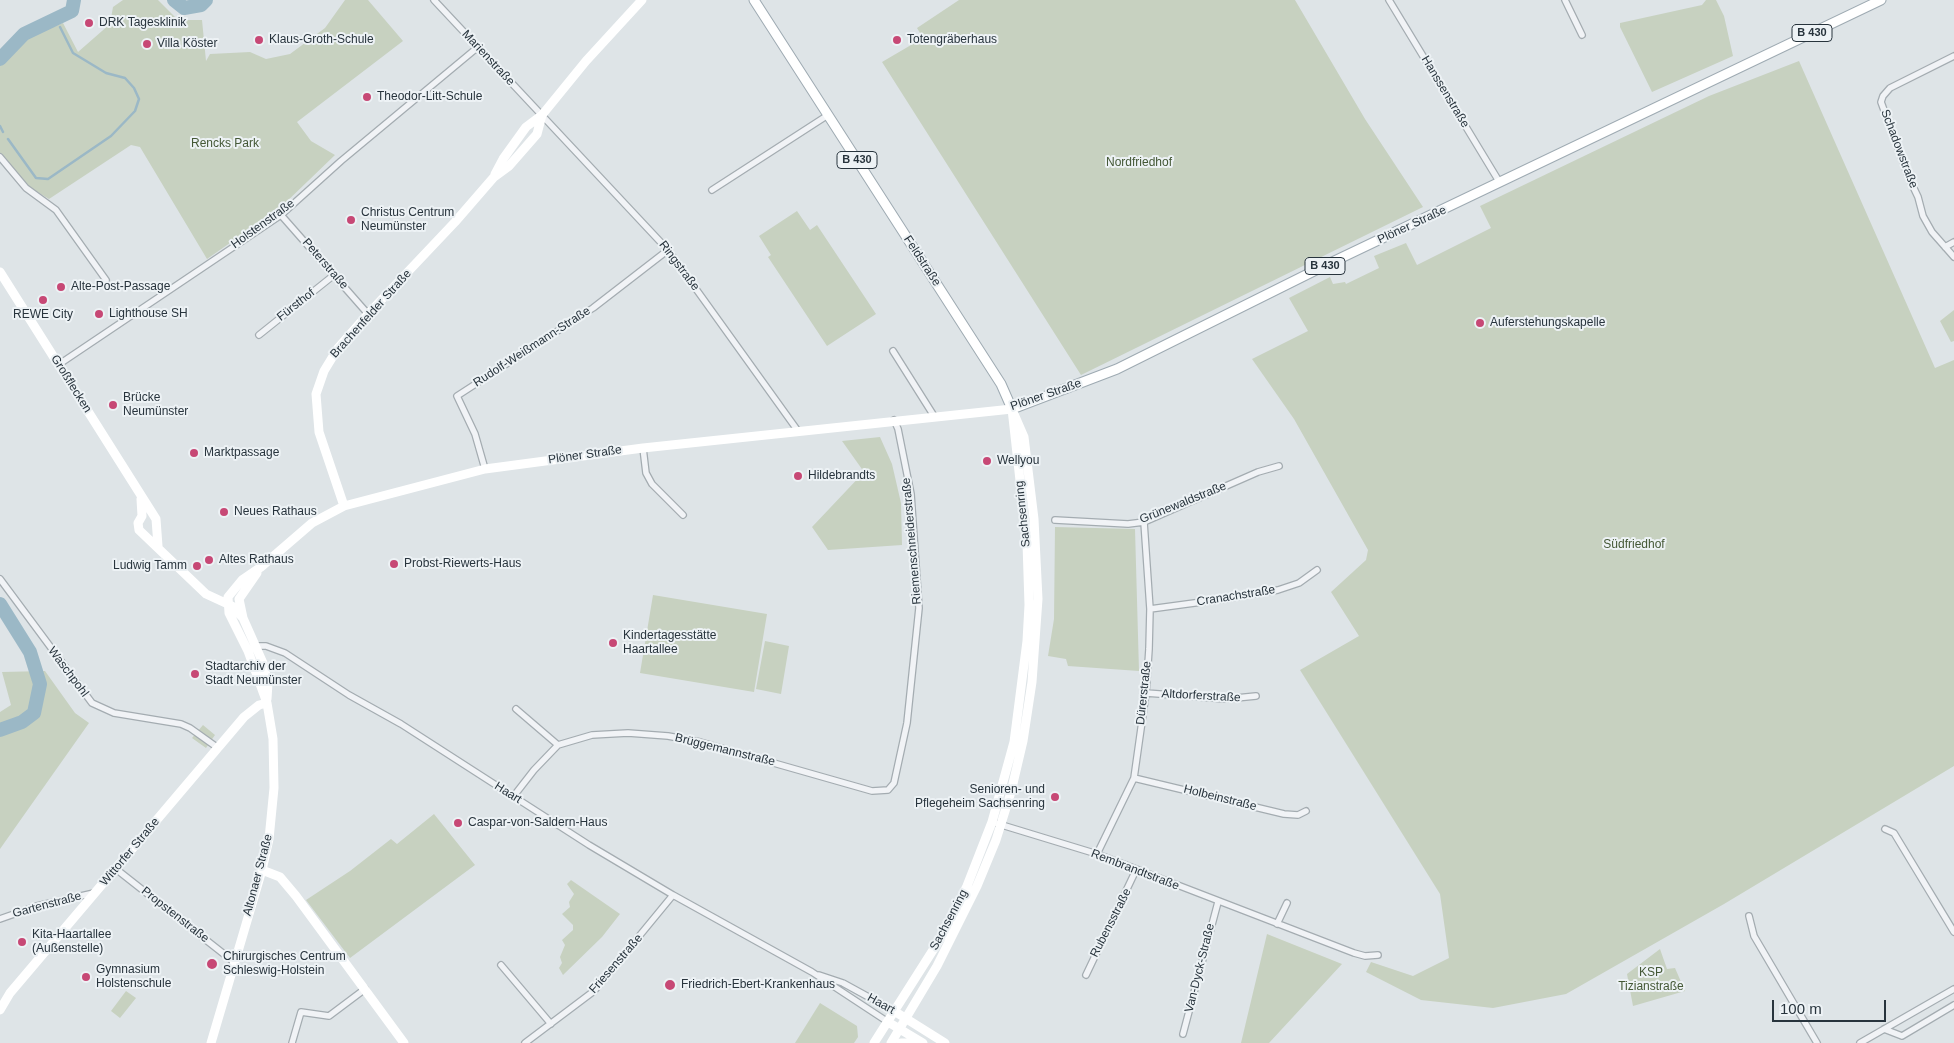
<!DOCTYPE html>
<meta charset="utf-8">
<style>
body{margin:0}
#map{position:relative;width:1954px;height:1043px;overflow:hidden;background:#dee4e7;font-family:Helvetica,sans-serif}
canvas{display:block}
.scale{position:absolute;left:1772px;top:1000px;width:114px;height:22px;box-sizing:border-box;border:2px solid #28343d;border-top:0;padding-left:6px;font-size:15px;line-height:18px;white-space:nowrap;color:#28343d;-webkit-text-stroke:4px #edf2f5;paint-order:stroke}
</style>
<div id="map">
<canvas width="1954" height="1043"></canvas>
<div class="scale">100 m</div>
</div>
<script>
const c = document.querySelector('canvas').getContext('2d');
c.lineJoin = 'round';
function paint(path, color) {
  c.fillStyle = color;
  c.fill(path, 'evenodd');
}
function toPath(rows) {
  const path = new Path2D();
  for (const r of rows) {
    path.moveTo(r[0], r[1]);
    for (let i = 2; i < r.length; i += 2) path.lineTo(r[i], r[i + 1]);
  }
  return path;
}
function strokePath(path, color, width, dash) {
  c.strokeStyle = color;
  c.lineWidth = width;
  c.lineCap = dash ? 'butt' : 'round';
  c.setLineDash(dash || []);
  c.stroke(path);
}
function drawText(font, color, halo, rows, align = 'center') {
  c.font = font + ' Helvetica,sans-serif';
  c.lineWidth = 4;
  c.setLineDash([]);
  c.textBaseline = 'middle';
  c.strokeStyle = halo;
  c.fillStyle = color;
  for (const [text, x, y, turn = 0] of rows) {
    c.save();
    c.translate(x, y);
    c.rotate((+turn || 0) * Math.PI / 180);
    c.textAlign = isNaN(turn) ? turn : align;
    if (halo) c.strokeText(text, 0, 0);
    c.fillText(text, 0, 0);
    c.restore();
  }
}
paint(toPath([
 [123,0,158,0,178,20,202,20,206,61,210,54,250,52,266,59,290,54,325,28,345,0,368,0,403,41,297,122,311,141,335,155,280,208,207,259,140,147,131,145,49,199,26,185,0,153,0,63,28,37,63,23,78,52,110,24,113,7],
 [959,0,1295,0,1365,119,1423,207,1081,375,882,62,923,38,917,28],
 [1706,0,1716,0,1724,16,1733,56,1652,92,1620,27,1620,23,1702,5],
 [1799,61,1935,368,1954,360,1954,766,1724,904,1566,994,1493,1008,1421,1000,1366,972,1371,962,1413,976,1449,958,1440,894,1300,670,1359,636,1331,592,1366,560,1368,550,1294,419,1252,359,1308,331,1289,298,1330,277,1333,284,1345,282,1346,284,1379,268,1374,256,1406,243,1417,265,1491,228,1480,206,1709,96],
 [797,211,810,230,817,225,876,314,827,346,768,257,771,255,759,236],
 [1954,310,1954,341,1951,342,1940,321],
 [880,437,892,464,901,503,902,545,828,550,812,527,864,472,842,441],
 [1055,527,1135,529,1139,671,1068,666,1066,659,1048,656,1054,619],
 [653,595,767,614,754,692,640,673],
 [765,641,789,646,781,694,756,689],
 [45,671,75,713,89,723,0,849,0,712,11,705,2,672],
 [203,725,215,735,206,748,192,738],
 [434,814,475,865,350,958,306,900,350,871,391,839,397,844],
 [571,880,620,914,602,937,563,975,559,968,562,963,560,957,565,945,562,940,573,930,573,925,562,914,570,907,569,902,574,894,567,884],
 [1267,934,1342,964,1269,1043,1241,1043],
 [1660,949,1667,969,1675,968,1685,991,1633,1006,1627,974],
 [126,991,136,998,120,1018,111,1011],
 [820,1003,857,1026,858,1037,854,1043,795,1043]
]), '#c7d1c0');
strokePath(toPath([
 [0,126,3,132],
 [8,139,36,178,48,179,111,136,135,111,139,99,134,88,125,78,106,73,73,53,60,27]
]), '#9bb8c6', 2.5);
strokePath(toPath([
 [174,0,184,8,201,5,206,0],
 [0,59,24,34,72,11,74,0],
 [0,604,30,652,40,684,34,713,22,722,0,730]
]), '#9bb8c6', 14);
const street = toPath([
 [434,0,668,250,798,431],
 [1389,0,1500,183],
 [1565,0,1582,35],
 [1954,56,1890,88,1883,96,1881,102,1909,178,1918,197,1923,216,1932,232,1954,257],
 [0,157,26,188,56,210,106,280],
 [712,190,828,115],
 [281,215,368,314],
 [1945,247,1954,242],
 [259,335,334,275],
 [893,351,934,416],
 [58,365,281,215,341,161,478,47],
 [643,448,646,473,652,484,683,515],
 [485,469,475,434,457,396,593,308,668,250],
 [1055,520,1128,524,1144,522,1258,472,1279,466],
 [0,579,92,703,114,713,181,724,190,728,218,748],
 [1150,609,1224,599,1278,590,1299,583,1317,570],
 [257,646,266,646,285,653,349,695,401,724,589,845,673,895,812,972,888,1022],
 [1146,693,1226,699,1256,696],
 [516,709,558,745],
 [1134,778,1284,814,1298,815,1306,811],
 [513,797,534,770,558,745,592,735,628,733,668,736,700,742,872,791,888,790,894,783,907,723,919,608,911,494,898,429,894,420],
 [992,822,1097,854,1354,953,1365,956,1378,955],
 [1885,829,1894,833,1954,932],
 [1097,854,1134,778,1146,693,1149,649,1150,609,1144,522],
 [116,869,234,962],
 [1749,916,1754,936,1817,1043],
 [0,919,37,906,94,893],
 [1277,924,1287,903],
 [501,965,551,1024],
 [819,975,843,983,894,1011],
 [1086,975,1136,870],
 [1884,1029,1902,1036,1954,1005],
 [1183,1034,1218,902],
 [292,1043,301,1012,329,1016,365,989],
 [525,1043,594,991,673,895],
 [1860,1043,1954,989]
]);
const primary = toPath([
 [754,0,1001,384,1012,409,1117,369,1324,266,1881,0]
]);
strokePath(street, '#a4acb1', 8);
strokePath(primary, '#9eaab2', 11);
strokePath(street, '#f1f3f6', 5.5);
strokePath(toPath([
 [495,174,503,159,526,127,542,115,586,61,642,0],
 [0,272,156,519,158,546],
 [141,499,142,516,138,523,139,530,206,594,232,606,243,618],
 [344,506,319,432,316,394,324,371,338,348,368,314,455,222,494,177,509,166,537,134,542,115],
 [239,599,243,618,263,663,268,683,267,699],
 [239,599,257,573],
 [262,870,280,877,296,896,404,1043],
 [0,1010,10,993,244,717,259,705,267,703],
 [894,1011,945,1043],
 [888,1022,923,1043],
 [211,1043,262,870,269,839,274,788,273,739,267,703,248,651,229,613,228,597,242,580,261,567,312,523,344,506,485,469,643,448,1012,409],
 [874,1043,947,928,967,886,992,822,1014,742,1027,641,1029,605,1027,543,1012,409],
 [891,1043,937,966,977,886,996,840,1011,792,1023,741,1032,682,1038,599,1034,519,1024,437,1014,414],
 [901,1043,913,1043]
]), '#fff', 9);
strokePath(primary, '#fff', 9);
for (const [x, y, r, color] of [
 [89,23,5,"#c74875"],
 [259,40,5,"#c74875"],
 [897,40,5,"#c74875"],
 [147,44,5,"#c74875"],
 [367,97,5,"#c74875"],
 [351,220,5,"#c74875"],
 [61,287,5,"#c74875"],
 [43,300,5,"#c74875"],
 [99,314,5,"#c74875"],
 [1480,323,5,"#c74875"],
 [113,405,5,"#c74875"],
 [194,453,5,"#c74875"],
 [987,461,5,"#c74875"],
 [798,476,5,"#c74875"],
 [224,512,5,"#c74875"],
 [209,560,5,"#c74875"],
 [394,564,5,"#c74875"],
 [197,566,5,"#c74875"],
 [613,643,5,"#c74875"],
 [195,674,5,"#c74875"],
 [1055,797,5,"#c74875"],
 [458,823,5,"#c74875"],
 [22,942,5,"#c74875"],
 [212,964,6,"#c74875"],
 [86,977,5,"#c74875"],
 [670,985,6,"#c74875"]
]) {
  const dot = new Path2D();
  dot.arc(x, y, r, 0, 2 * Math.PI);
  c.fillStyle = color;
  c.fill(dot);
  strokePath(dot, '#edf2f5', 2);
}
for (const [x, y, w] of [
 [1812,33,40],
 [857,160,40],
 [1325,266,40]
]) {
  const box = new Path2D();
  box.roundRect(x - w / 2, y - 8.5, w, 17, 4);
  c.fillStyle = '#edf2f5';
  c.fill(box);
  strokePath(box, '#28343d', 1);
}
drawText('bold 11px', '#28343d', null, [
 ["B 430",1812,33],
 ["B 430",857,160],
 ["B 430",1325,266]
]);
drawText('12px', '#28343d', '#edf2f5', [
 ["DRK Tagesklinik",99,23],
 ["Klaus-Groth-Schule",269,40],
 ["Totengräberhaus",907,40],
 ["Villa Köster",157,44],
 ["Theodor-Litt-Schule",377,97],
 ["Christus Centrum",361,213],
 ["Neumünster",361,227],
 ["Alte-Post-Passage",71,287],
 ["Lighthouse SH",109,314],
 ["REWE City",43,315,"center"],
 ["Auferstehungskapelle",1490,323],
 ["Brücke",123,398],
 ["Neumünster",123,412],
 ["Marktpassage",204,453],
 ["Wellyou",997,461],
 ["Hildebrandts",808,476],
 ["Neues Rathaus",234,512],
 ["Altes Rathaus",219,560],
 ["Probst-Riewerts-Haus",404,564],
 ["Ludwig Tamm",187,566,"right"],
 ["Kindertagesstätte",623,636],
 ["Haartallee",623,650],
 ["Stadtarchiv der",205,667],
 ["Stadt Neumünster",205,681],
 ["Senioren- und",1045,790,"right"],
 ["Pflegeheim Sachsenring",1045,804,"right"],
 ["Caspar-von-Saldern-Haus",468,823],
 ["Kita-Haartallee",32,935],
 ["(Außenstelle)",32,949],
 ["Chirurgisches Centrum",223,957],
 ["Schleswig-Holstein",223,971],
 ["Gymnasium",96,970],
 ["Holstenschule",96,984],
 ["Friedrich-Ebert-Krankenhaus",681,985]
], 'left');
drawText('12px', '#28343d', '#edf2f5', [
 ["Marienstraße",488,58,47],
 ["Hanssenstraße",1445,92,59],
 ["Schadowstraße",1899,149,69],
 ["Holstenstraße",263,224,-36],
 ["Plöner Straße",1412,225,-25],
 ["Feldstraße",922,261,57],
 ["Peterstraße",325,264,49],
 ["Ringstraße",679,266,53],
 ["Fürsthof",296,305,-38],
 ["Brachenfelder Straße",371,314,-48],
 ["Rudolf-Weißmann-Straße",532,347,-33],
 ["Großflecken",71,384,58],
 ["Plöner Straße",1046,395,-19],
 ["Plöner Straße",585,455,-8],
 ["Grünewaldstraße",1183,503,-22],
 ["Sachsenring",1023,514,-96],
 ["Riemenschneiderstraße",912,541,-95],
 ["Cranachstraße",1236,596,-9],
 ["Waschpohl",68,672,53],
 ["Dürerstraße",1144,693,-84],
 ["Altdorferstraße",1201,696,3],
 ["Brüggemannstraße",725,750,14],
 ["Haart",508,793,32],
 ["Holbeinstraße",1220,798,14],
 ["Wittorfer Straße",130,852,-50],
 ["Rembrandtstraße",1135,870,21],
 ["Altonaer Straße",258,875,-75],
 ["Gartenstraße",47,905,-15],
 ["Propstenstraße",175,915,38],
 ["Sachsenring",949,920,-62],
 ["Rubensstraße",1111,923,-63],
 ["Friesenstraße",616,964,-49],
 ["Van-Dyck-Straße",1200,968,-76],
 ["Haart",881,1004,29]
]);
drawText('12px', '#445836', '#edf2f5', [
 ["Rencks Park",225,144],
 ["Nordfriedhof",1139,163],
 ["Südfriedhof",1634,545],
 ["KSP",1651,973],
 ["Tizianstraße",1651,987]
]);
</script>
